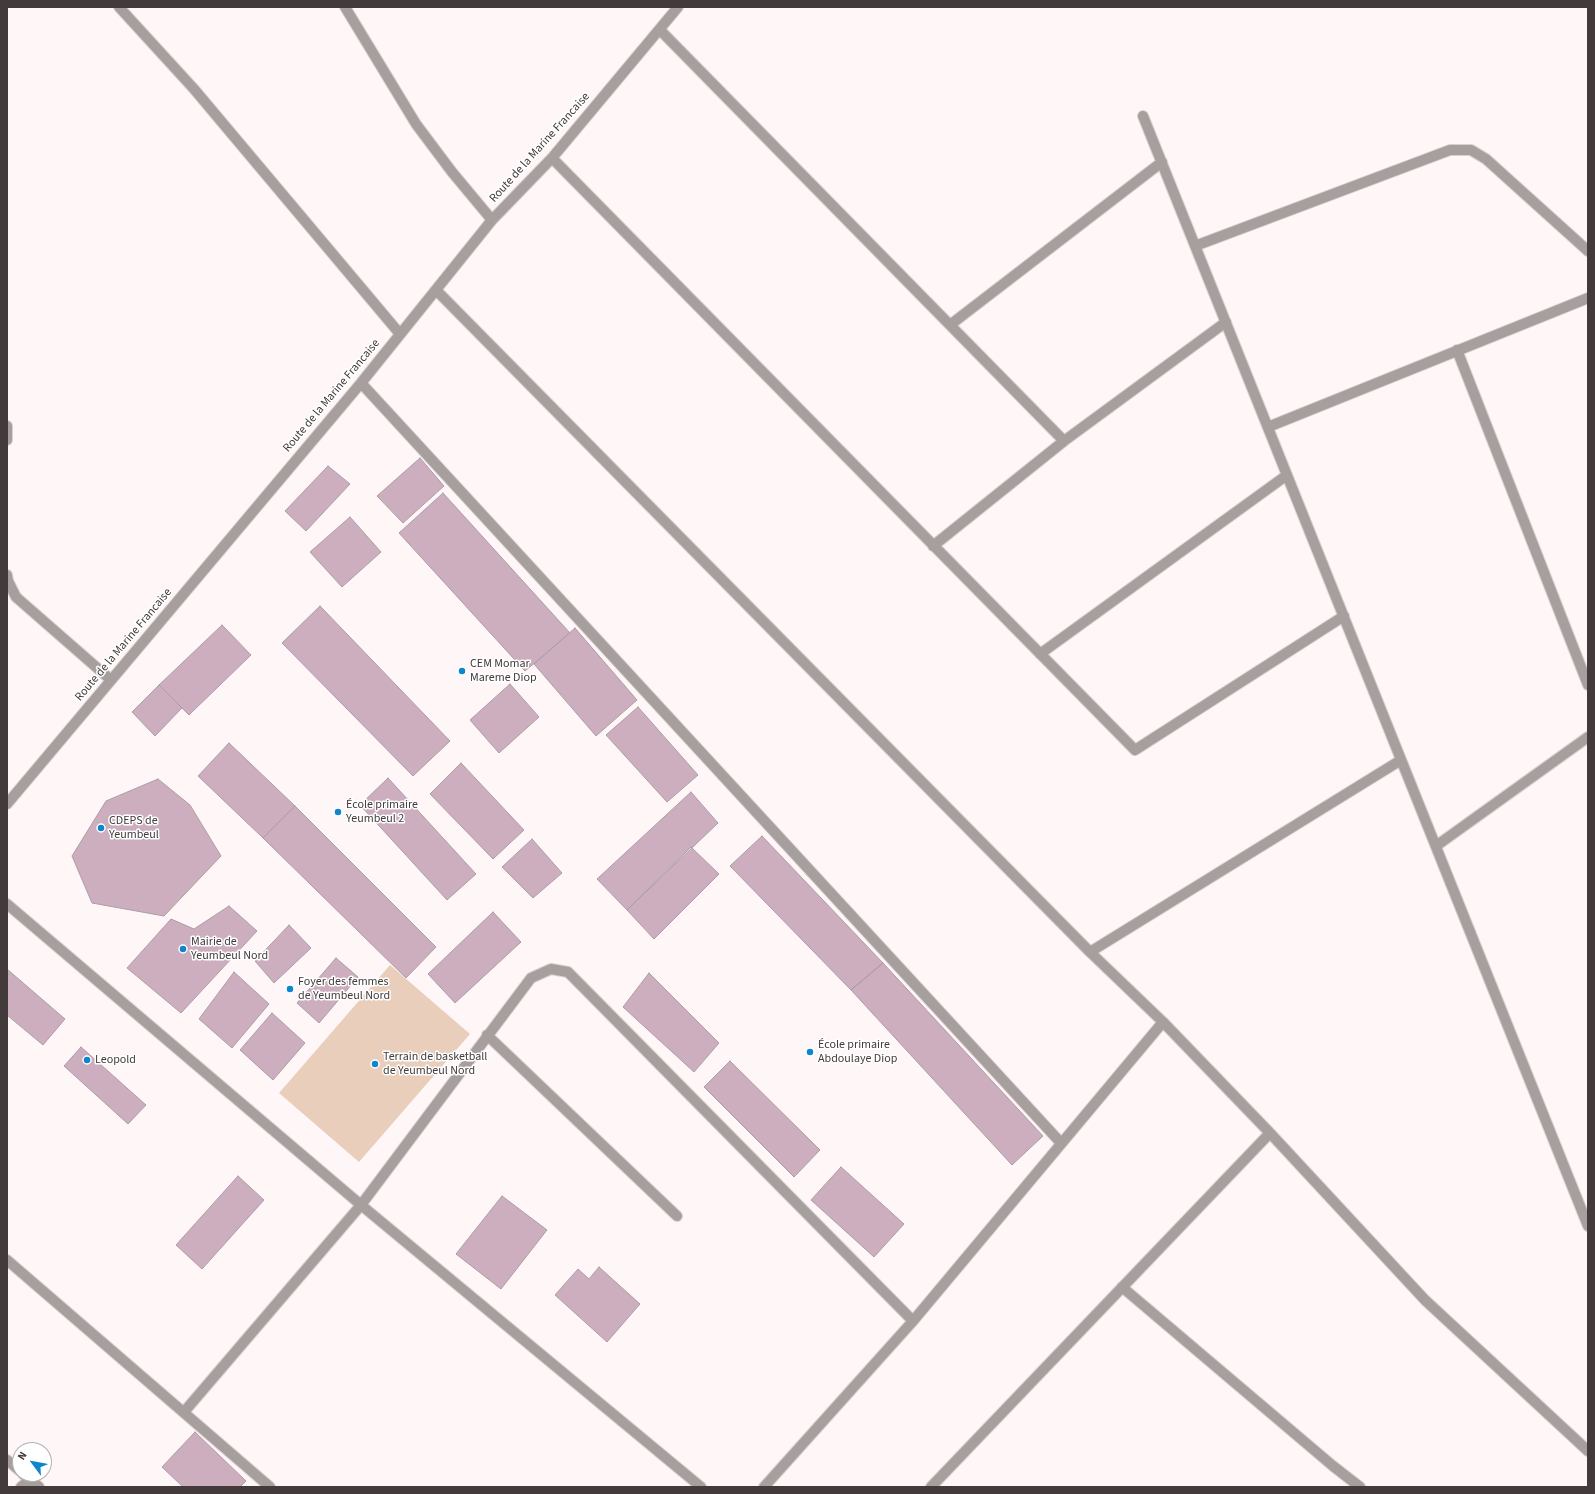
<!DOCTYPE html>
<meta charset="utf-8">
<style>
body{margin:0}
#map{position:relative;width:1595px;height:1494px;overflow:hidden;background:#fef6f7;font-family:"Source Sans 3",sans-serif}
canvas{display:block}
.frame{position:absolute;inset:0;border:8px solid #423a3b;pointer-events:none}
.north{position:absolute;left:12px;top:1442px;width:40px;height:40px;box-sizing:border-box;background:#fff;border:1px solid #b3b0b1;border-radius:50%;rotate:302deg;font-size:11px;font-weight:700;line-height:16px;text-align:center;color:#423a3b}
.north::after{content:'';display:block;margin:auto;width:14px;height:18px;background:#0e85cd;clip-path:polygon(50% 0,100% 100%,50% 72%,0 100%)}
</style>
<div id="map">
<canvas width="1595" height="1494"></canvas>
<div class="frame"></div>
<div class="north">N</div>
</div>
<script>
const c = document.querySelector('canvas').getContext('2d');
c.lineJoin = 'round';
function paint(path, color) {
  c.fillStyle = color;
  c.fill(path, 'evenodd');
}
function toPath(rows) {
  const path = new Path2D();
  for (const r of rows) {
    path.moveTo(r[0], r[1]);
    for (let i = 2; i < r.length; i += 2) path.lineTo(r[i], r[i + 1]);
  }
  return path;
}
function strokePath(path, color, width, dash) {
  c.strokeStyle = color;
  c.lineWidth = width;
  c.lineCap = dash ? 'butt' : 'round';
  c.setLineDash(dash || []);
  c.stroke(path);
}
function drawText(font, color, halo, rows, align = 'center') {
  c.font = font + ' "Source Sans 3",sans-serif';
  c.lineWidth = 3;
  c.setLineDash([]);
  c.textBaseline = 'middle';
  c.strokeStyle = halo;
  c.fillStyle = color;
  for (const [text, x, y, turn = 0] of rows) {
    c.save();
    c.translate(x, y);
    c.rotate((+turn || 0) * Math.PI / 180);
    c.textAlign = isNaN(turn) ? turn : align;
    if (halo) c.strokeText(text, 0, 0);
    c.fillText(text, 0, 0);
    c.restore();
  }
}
paint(toPath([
 [390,965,470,1034,359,1162,279,1093]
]), '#e8cebb');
const building = toPath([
 [420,458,444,486,403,523,377,496,420,458],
 [328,466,350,484,306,531,285,511,328,466],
 [443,493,570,633,525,671,399,533,443,493],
 [350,517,381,552,342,587,310,552,350,517],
 [320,606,450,741,413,776,282,643,320,606],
 [222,625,251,655,189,715,159,685,222,625],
 [575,628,637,700,596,736,534,664,575,628],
 [510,684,539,717,499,753,470,720,510,684],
 [159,685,182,708,155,736,132,712,159,685],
 [638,707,698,775,667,802,606,735,638,707],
 [229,743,295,806,263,838,198,776,229,743],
 [461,763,524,830,493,859,430,794,461,763],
 [388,778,476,874,447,900,360,805,388,778],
 [158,779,190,805,221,856,164,916,92,903,72,856,106,801,158,779],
 [691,792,718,823,627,910,597,879,691,792],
 [295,806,436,947,406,978,263,838,295,806],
 [762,836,883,963,851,990,730,866,762,836],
 [532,839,562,873,533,898,502,867,532,839],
 [691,847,719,874,654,939,627,910,691,847],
 [229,906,257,931,181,1013,127,968,171,919,194,929,229,906],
 [493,912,521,942,455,1003,428,974,493,912],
 [289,925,311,948,274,983,255,961,289,925],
 [336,958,358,977,319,1023,297,1003,336,958],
 [883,963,1043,1136,1012,1165,851,990,883,963],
 [7,969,65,1019,43,1045,7,1015,7,969],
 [234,972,269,1004,232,1048,199,1019,234,972],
 [649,973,719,1043,694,1072,623,1007,649,973],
 [272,1013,305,1043,273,1080,240,1050,272,1013],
 [81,1047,146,1105,128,1124,64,1066,81,1047],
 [730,1061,820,1150,794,1177,704,1087,730,1061],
 [841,1167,904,1224,874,1257,811,1200,841,1167],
 [238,1176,264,1200,202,1269,176,1245,238,1176],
 [502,1196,547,1230,501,1289,456,1254,502,1196],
 [599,1267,640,1304,607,1342,555,1295,578,1269,589,1279,599,1267],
 [195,1432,246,1481,240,1487,183,1487,162,1467,195,1432]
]);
paint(building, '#cdaebf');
strokePath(building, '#ac9da5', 1);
const minor = toPath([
 [119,7,194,89,400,334],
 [345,7,416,124,452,172,492,220],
 [660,30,1064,441],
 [1143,116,1588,1226],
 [552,158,1135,750,1344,616],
 [1195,246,1450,150,1471,150,1486,159,1588,251],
 [436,290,1090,952,1163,1022,1270,1133,1425,1300,1588,1451],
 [950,325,1162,162],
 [1457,350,1588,685],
 [361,383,1061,1143],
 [7,426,7,440],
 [1268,427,1588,298],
 [933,546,1064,441,1226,322],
 [7,575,8,581,16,597,111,680],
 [1040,654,1287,475],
 [7,804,361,383,492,220,552,158,678,7],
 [1436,846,1588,737],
 [7,904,361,1205,701,1487],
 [1090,952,1401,760],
 [487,1035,677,1216],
 [7,1260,270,1487],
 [1122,1287,1333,1466,1360,1487],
 [184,1412,361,1205,531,978,551,969,568,972,913,1321],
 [7,1460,20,1471],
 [23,1474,39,1487],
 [21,1487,30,1480],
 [764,1487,913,1321,1163,1022],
 [931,1487,1270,1133]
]);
strokePath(minor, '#d8d0d1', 12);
strokePath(minor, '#a79f9d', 10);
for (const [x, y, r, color] of [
 [462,671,4,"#0e85cd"],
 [338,812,4,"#0e85cd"],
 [101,828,4,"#0e85cd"],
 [183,949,4,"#0e85cd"],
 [290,989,4,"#0e85cd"],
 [810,1052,4,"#0e85cd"],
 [87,1060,4,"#0e85cd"],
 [375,1064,4,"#0e85cd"]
]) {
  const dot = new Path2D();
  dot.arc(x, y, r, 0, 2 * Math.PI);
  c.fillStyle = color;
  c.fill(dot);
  strokePath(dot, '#fff', 1.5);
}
drawText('12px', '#423a3b', '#fff', [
 ["Route de la Marine Francaise",540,148,-48],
 ["Route de la Marine Francaise",332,396,-50],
 ["Route de la Marine Francaise",124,645,-50]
]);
drawText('12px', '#423a3b', '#fff', [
 ["CEM Momar",470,664],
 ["Mareme Diop",470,678],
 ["École primaire",346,805],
 ["Yeumbeul 2",346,819],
 ["CDEPS de",109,821],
 ["Yeumbeul",109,835],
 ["Mairie de",191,942],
 ["Yeumbeul Nord",191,956],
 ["Foyer des femmes",298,982],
 ["de Yeumbeul Nord",298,996],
 ["École primaire",818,1045],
 ["Abdoulaye Diop",818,1059],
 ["Terrain de basketball",383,1057],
 ["de Yeumbeul Nord",383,1071],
 ["Leopold",95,1060]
], 'left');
</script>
